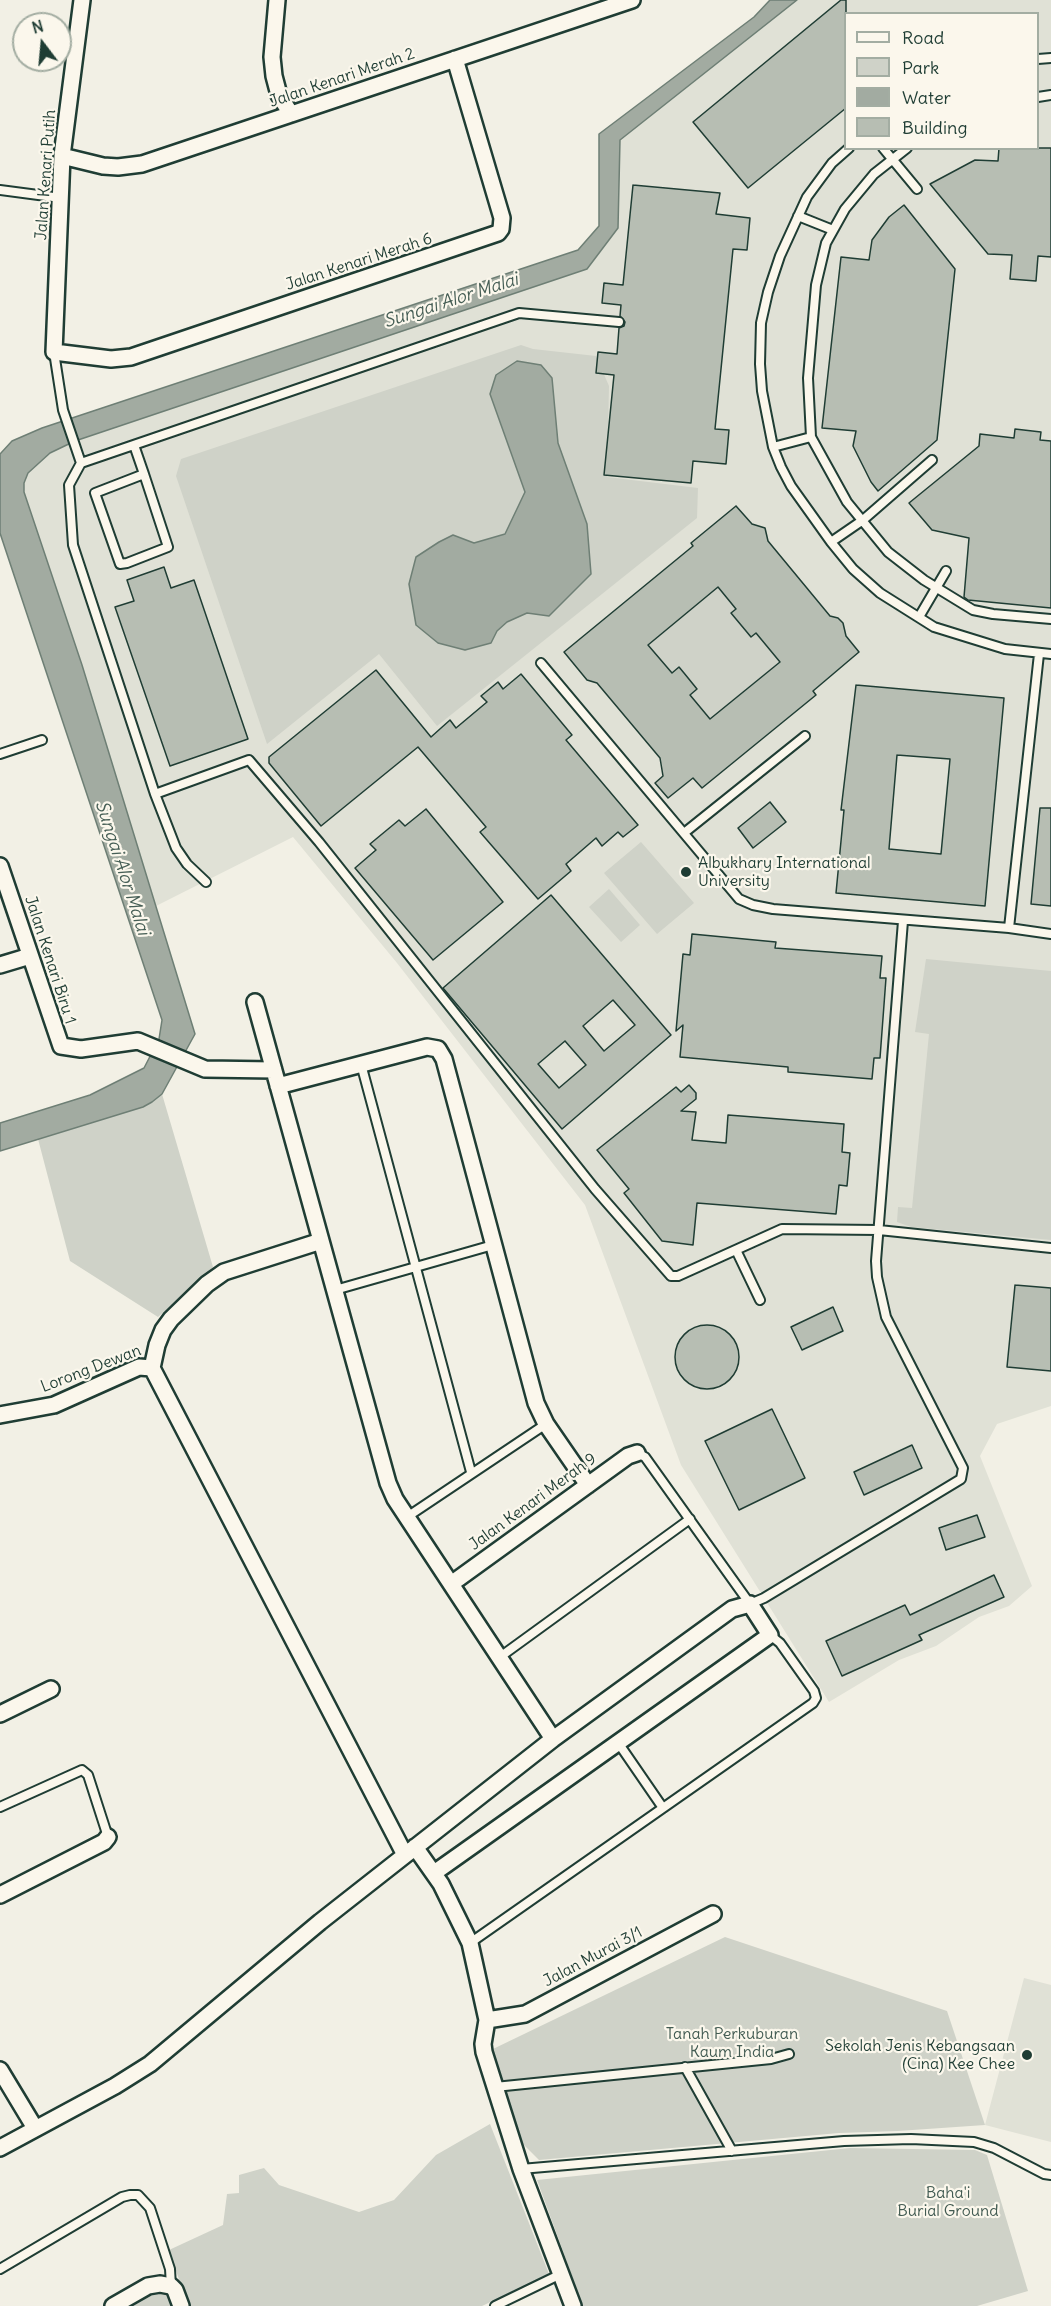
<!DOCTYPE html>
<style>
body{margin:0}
#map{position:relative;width:1051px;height:2306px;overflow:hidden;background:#f2f0e5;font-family:Delius,sans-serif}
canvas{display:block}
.legend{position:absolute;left:844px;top:12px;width:195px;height:138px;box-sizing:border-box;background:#fbf7ec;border:2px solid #a3ada2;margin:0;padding:8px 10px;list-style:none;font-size:18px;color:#1f3d34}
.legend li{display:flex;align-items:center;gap:12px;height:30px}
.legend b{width:30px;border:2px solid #a3ada2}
.north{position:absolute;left:12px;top:12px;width:60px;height:60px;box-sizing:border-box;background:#fbf7ec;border:2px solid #a3ada2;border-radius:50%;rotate:344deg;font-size:16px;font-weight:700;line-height:24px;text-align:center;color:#1f3d34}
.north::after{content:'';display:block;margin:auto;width:21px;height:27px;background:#1f3d34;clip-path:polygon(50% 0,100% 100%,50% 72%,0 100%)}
</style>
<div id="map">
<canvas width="1051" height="2306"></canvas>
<ul class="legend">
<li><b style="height:8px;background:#fbf7ec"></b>Road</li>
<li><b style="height:16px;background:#cfd2c8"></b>Park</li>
<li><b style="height:16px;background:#a2aba1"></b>Water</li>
<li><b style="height:16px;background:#b7beb3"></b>Building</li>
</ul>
<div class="north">N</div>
</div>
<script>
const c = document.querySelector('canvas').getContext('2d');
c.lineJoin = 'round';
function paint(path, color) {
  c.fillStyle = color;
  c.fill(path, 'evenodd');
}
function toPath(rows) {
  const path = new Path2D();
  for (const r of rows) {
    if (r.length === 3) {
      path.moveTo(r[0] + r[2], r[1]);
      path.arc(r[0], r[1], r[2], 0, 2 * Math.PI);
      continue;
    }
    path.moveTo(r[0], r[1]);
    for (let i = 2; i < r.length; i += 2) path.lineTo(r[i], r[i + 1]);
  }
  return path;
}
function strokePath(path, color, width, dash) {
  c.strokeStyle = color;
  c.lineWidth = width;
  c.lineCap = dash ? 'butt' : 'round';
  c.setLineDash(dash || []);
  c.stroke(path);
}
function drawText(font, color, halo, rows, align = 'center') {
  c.font = font + ' Delius,sans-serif';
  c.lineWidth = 4.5;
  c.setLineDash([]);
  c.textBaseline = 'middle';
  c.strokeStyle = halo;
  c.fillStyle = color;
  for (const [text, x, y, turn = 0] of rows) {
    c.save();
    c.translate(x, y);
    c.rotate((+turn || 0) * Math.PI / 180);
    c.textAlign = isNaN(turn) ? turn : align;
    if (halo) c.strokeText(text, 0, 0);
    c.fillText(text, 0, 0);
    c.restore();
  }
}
paint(toPath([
 [797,0,1051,0,1051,1406,997,1424,980,1456,1032,1586,1009,1606,979,1617,936,1646,899,1660,829,1702,681,1465,585,1205,397,963,293,837,156,906,82,665,24,492,24,483,28,473,50,453,75,441,587,269,618,228,619,140],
 [846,14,1038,14,1038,148,846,148],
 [1024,1978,1051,1985,1051,2142,985,2125]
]), '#e0e1d6');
paint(toPath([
 [521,345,533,349,596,356,609,386,607,477,698,488,697,518,437,726,379,654,267,744,176,476,181,459],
 [718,587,736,609,751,637,756,633,773,653,785,657,710,719,690,695,697,689,684,673,679,667,672,673,648,645],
 [641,842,694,903,657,934,604,873],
 [609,889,640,925,621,942,589,907],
 [926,959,1051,971,1051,1240,911,1227,897,1222,898,1207,912,1208,929,1034,915,1032],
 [162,1094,213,1267,158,1317,70,1261,38,1139,143,1107],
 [725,1937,947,2011,985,2125,898,2131,839,2133,539,2160,520,2141,493,2049],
 [490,2124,549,2274,482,2306,188,2306,169,2250,223,2225,227,2194,239,2193,239,2175,264,2168,279,2185,359,2212,394,2200,436,2155],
 [850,2148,975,2150,987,2155,1028,2291,977,2306,583,2306,537,2180],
 [155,2291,163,2292,168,2295,174,2306,126,2306]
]), '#cfd2c8');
const water = toPath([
 [770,0,797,0,620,140,618,228,587,269,75,441,50,453,28,473,24,483,24,492,82,665,195,1034,162,1094,152,1102,143,1107,0,1151,0,1123,90,1095,144,1068,159,1039,162,1020,0,533,0,454,12,441,42,428,578,250,599,226,599,134,754,17,770,0],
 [517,361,541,365,552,378,558,443,587,524,591,574,549,616,527,613,507,622,497,631,491,643,465,650,438,643,416,625,409,584,416,557,439,542,453,535,474,543,505,534,525,492,490,394,496,375,517,361]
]);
paint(water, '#a2aba1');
strokePath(water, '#6e7f75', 1.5);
const building = toPath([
 [841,0,846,0,846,108,748,188,693,122,841,0],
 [999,148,1051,148,1051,257,1038,256,1036,281,1010,279,1012,255,988,254,930,184,975,160,998,161,999,148],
 [633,185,720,193,716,214,750,218,747,250,733,249,715,429,729,430,726,464,693,461,691,483,604,475,614,375,596,373,598,352,617,354,619,328,624,326,625,322,620,316,621,305,602,303,604,283,623,285,633,185],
 [904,205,955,269,937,440,878,491,871,482,853,446,856,431,822,428,841,257,869,260,872,240,889,217,904,205],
 [1015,429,1041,432,1040,440,1051,441,1051,608,968,600,964,597,969,538,932,530,909,503,979,446,980,434,1014,438,1015,429],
 [736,506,752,524,765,528,768,541,830,616,838,618,843,623,846,636,859,652,813,691,816,695,702,788,693,778,668,798,655,783,663,776,660,758,597,683,587,680,564,652,693,546,691,543,736,506],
 [718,587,736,609,731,613,751,637,756,633,780,662,710,719,690,695,697,689,684,673,679,667,672,673,648,645,718,587],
 [164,567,171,588,194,580,248,739,170,766,115,607,134,601,127,580,164,567],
 [376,670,431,737,450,720,456,728,487,702,481,696,498,682,503,689,521,674,572,735,566,740,638,825,623,837,618,832,602,846,596,838,566,864,571,871,538,899,480,832,486,827,418,747,321,826,269,763,269,757,376,670],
 [856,685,1004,698,985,906,836,893,844,810,841,810,856,685],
 [897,755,950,759,941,854,889,849,897,755],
 [770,802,786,822,753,848,738,828,770,802],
 [1040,808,1051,808,1051,906,1031,904,1040,808],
 [426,809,503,902,433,960,355,868,376,850,370,844,399,820,405,826,426,809],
 [551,895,671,1035,562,1129,443,988,551,895],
 [613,1000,635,1025,604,1051,583,1026,613,1000],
 [565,1041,586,1065,559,1088,538,1064,565,1041],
 [692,934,776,942,775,948,882,956,880,978,886,978,880,1058,874,1058,872,1079,788,1072,788,1067,680,1057,683,1025,676,1031,683,954,690,955,692,934],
 [689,1085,696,1093,696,1099,681,1111,696,1112,692,1140,726,1143,728,1115,844,1124,842,1152,850,1153,847,1186,839,1185,836,1214,697,1203,693,1245,662,1241,624,1193,629,1189,597,1150,676,1087,681,1092,689,1085],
 [1015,1285,1051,1288,1051,1371,1007,1367,1015,1285],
 [833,1307,843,1331,802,1350,791,1327,833,1307],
 [707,1357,32],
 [772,1409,805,1478,739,1510,705,1441,772,1409],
 [912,1445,922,1468,864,1495,854,1472,912,1445],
 [977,1515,985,1537,946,1550,939,1528,977,1515],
 [994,1575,1004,1597,919,1635,922,1640,842,1676,826,1641,905,1605,910,1615,994,1575]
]);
paint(building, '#b7beb3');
strokePath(building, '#1f3d34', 1.5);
const lane = toPath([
 [1038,59,1051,58],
 [1038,97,1051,95],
 [849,148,832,163,807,197,780,256,768,292,761,323,760,364,762,391,773,447,781,467,791,486,831,542,853,569,880,593,934,627,1005,649,1051,654],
 [883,148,917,189],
 [907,148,874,174,845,209,826,243,816,285,808,378,811,437,847,502,888,552,924,580,973,610,993,614,1051,619],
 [0,190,61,198],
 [798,216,833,230],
 [54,352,63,410,81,463,69,485,73,545,155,794,176,848,187,864,206,882],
 [134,445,144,474],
 [773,447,811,437],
 [81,463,519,313,619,322],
 [144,474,168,547,127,563,120,564,95,493,144,474],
 [831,542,863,520,932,460],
 [919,617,946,571],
 [541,663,739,899,753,905,773,909,1009,928,1051,934],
 [0,754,42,740],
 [155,794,249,760,319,842,595,1189,671,1276,678,1276,782,1229,879,1230,1051,1248],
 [684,833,805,736],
 [1009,928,1039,654],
 [361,1064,471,1472],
 [736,1250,760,1300],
 [335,1290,493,1245],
 [637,1453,645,1457,750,1604,764,1598,961,1479,963,1468,886,1317,877,1277,876,1261,903,921],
 [407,1517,546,1424],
 [500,1657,690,1519],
 [619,1744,663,1808],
 [0,1807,82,1770,88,1775,108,1837],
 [470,1943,813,1703,816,1698,814,1691,780,1643,770,1635],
 [685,2067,732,2151],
 [495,2087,771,2059,789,2054],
 [521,2169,844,2141,911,2139,974,2142,994,2148,1044,2174,1051,2175],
 [0,2269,122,2197,130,2195,138,2195,150,2208,170,2269,171,2286],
 [495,2306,561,2274]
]);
const street = toPath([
 [82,0,62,156,54,352,111,359,131,357,498,233,501,229,502,218,455,59],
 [277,0,272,57,274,76,279,95,291,114],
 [62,156,103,166,118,167,142,164,632,0],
 [0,866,61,1046,81,1049,138,1041,205,1069,274,1070],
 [0,965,30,956],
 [255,1002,388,1483,395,1499,553,1739],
 [278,1086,427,1047,438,1049,444,1059,536,1403,546,1424,588,1485],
 [152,1368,405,1855],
 [0,1415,54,1405,139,1367,152,1368,157,1345,163,1330,171,1319,207,1284,224,1272,321,1241],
 [451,1584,628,1456,637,1453],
 [0,1714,51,1689],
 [415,1847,441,1884,470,1943,487,2020,483,2044,484,2052,521,2169,573,2306],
 [0,1895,104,1842,108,1837],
 [487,2020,525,2014,713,1914],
 [0,2070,35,2128],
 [0,2148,115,2086,150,2064,320,1922,553,1739,732,1609,750,1604,770,1635,434,1873],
 [113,2306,148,2286,160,2284,171,2286,175,2290,181,2306]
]);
strokePath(lane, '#1f3d34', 12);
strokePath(street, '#1f3d34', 20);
strokePath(lane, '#fbf7ec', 8);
strokePath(street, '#fbf7ec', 15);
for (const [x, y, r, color] of [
 [686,872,6,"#1f3d34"],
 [1027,2055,6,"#1f3d34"]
]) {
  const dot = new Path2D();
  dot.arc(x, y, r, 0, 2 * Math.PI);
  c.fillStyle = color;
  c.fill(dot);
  strokePath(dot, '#fbf7ec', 2);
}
drawText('16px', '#1f3d34', '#fbf7ec', [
 ["Jalan Kenari Merah 2",342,78,-19],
 ["Jalan Kenari Putih",46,175,-86],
 ["Jalan Kenari Merah 6",359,262,-18],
 ["Jalan Kenari Biru 1",50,960,72],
 ["Lorong Dewan",91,1369,-21],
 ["Jalan Kenari Merah 9",533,1502,-36],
 ["Jalan Murai 3/1",593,1957,-28]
]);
drawText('16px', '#1f3d34', '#fbf7ec', [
 ["Albukhary International",698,863],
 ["University",698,881],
 ["Sekolah Jenis Kebangsaan",1015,2046,"right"],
 ["(Cina) Kee Chee",1015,2064,"right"]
], 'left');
drawText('16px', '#425b52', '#fbf7ec', [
 ["Tanah Perkuburan",732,2034],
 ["Kaum India",732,2052],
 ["Baha'i",948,2193],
 ["Burial Ground",948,2211]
]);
drawText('italic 18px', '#465e55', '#fbf7ec', [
 ["Sungai Alor Malai",451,301,-18],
 ["Sungai Alor Malai",122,868,72]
]);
</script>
